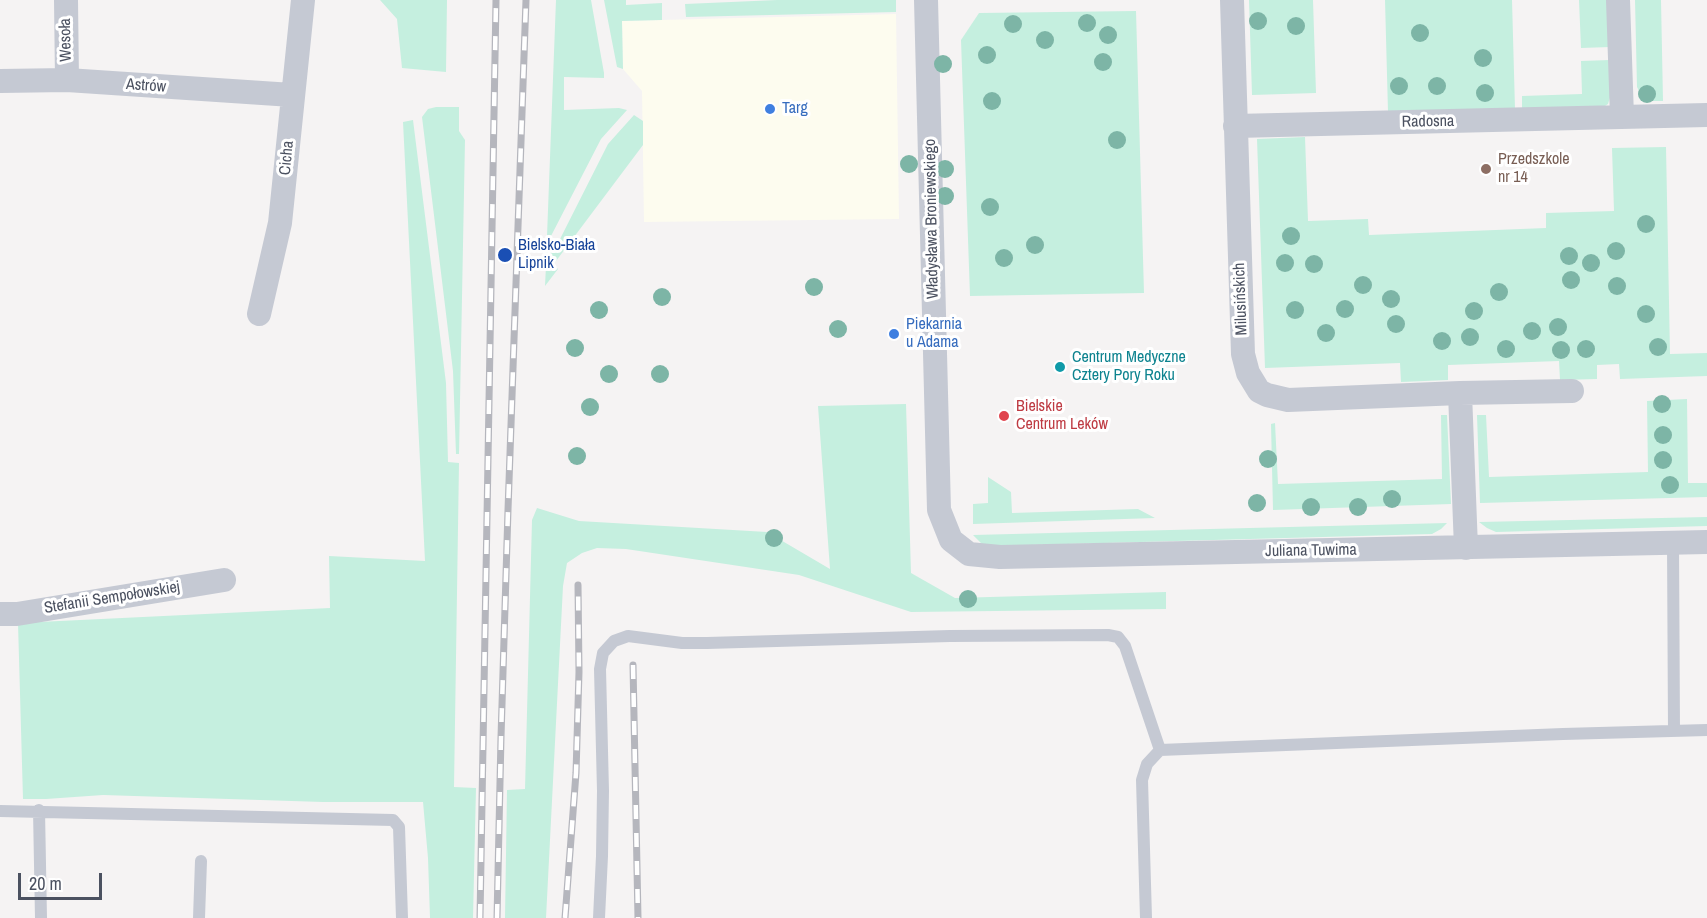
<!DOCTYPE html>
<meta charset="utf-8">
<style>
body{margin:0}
#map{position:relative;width:1707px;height:918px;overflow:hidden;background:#f5f3f3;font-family:"Archivo Narrow",sans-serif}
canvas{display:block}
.scale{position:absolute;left:18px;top:873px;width:84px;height:27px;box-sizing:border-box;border:3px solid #4b5160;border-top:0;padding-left:8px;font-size:18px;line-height:21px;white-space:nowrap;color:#4b5160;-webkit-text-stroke:4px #fff;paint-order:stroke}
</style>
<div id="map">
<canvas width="1707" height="918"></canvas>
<div class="scale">20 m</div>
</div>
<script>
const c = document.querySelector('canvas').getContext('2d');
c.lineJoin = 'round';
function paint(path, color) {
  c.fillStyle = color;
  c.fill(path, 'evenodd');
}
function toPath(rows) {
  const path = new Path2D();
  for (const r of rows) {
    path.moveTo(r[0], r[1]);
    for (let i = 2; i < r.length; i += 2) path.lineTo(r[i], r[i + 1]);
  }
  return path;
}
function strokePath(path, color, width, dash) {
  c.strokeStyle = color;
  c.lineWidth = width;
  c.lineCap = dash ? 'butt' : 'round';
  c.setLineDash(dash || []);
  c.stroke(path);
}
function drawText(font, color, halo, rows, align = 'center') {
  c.font = font + ' "Archivo Narrow",sans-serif';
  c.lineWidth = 6;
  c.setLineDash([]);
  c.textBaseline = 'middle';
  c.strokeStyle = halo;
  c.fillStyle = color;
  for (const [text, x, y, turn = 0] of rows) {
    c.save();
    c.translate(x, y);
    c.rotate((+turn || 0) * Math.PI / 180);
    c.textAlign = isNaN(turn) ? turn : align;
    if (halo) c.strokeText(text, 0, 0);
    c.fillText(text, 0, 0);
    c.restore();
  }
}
paint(toPath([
 [896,14,899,219,644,222,642,91,623,69,622,21]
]), '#fdfcef');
paint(toPath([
 [380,0,447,0,446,72,402,68,397,19],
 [556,0,591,0,604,73,604,78,564,77,564,110,619,108,627,110,601,139,551,236,547,236],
 [604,0,626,0,626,5,662,3,662,20,622,21,623,69,617,67],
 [777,0,896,0,896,12,686,17,685,4],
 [1249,0,1313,0,1316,93,1252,95],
 [1385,0,1512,0,1515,109,1388,112],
 [1579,0,1608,0,1610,47,1581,48],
 [1635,0,1661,0,1663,101,1652,101,1642,97,1637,87],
 [1136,11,1144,293,970,296,961,40,979,13],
 [1610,60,1611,94,1608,104,1599,110,1522,112,1522,96,1582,94,1581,61],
 [436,107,459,107,459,131,465,140,459,454,456,454,453,371,422,117,428,109],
 [634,115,643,121,643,145,553,265,558,269,545,286,547,245,557,245,608,144],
 [413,120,446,383,448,462,459,463,454,787,476,788,473,918,430,918,428,858,423,802,323,802,103,795,46,799,23,799,18,623,330,608,329,556,425,561,403,122],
 [1305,137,1308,221,1368,219,1369,235,1546,228,1546,213,1614,211,1612,148,1666,147,1670,354,1707,353,1707,376,1620,379,1619,364,1597,365,1597,379,1560,380,1559,361,1448,365,1448,380,1401,382,1400,363,1265,368,1257,139],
 [1687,399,1688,483,1707,483,1707,497,1480,503,1477,415,1486,415,1489,477,1648,472,1647,401],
 [906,404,911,573,955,598,1166,592,1166,609,911,612,799,575,626,549,597,548,582,553,567,563,563,586,546,918,505,918,507,790,525,789,532,520,537,508,579,521,767,532,830,569,818,406],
 [1441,415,1447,415,1451,504,1273,510,1271,424,1275,423,1278,484,1442,479],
 [988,477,1011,492,1012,513,1138,509,1155,518,973,524,973,504,988,503],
 [1707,517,1707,526,1496,532,1487,528,1479,522],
 [1447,523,1441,529,1432,534,995,546,982,544,973,535]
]), '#c5efdf');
strokePath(toPath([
 [1673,543,1674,731],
 [1160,750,1563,734,1707,730],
 [39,810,41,918],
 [0,811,393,820,399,827,402,918],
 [199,918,201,861],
 [599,918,602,856,603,791,600,669,603,653,614,641,628,636,682,643,707,643,950,636,1108,635,1118,637,1125,646,1160,750,1147,764,1142,780,1146,918]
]), '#c5c9d3', 12);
strokePath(toPath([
 [66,0,67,80],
 [926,0,939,510,951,540,969,554,1000,557,1707,542],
 [1232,0,1243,354,1248,373,1259,391,1267,395,1288,400,1460,393,1572,391],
 [1618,0,1622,117],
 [0,81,67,80,292,95],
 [1235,126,1707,115],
 [259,314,280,223,303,0],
 [1460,393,1466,548],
 [0,614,17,614,224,580]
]), '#c5c9d3', 24);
const rail = toPath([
 [633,665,638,918],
 [480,918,496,0],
 [497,918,501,737,508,510,526,0],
 [565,918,576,773,579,672,578,585]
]);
strokePath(rail, '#b5b6bd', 7);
strokePath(rail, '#fff', 4.5, [14]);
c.fillStyle = '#7db5a6';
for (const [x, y] of [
 [1258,21],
 [1087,23],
 [1013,24],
 [1296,26],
 [1420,33],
 [1108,35],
 [1045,40],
 [987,55],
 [1483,58],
 [1103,62],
 [943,64],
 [1399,86],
 [1437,86],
 [1485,93],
 [1647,94],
 [992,101],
 [1117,140],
 [909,164],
 [945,169],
 [945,196],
 [990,207],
 [1646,224],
 [1291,236],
 [1035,245],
 [1616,251],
 [1569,256],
 [1004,258],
 [1285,263],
 [1591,263],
 [1314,264],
 [1571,280],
 [1363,285],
 [1617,286],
 [814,287],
 [1499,292],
 [662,297],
 [1391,299],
 [1345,309],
 [599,310],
 [1295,310],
 [1474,311],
 [1646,314],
 [1396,324],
 [1558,327],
 [838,329],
 [1532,331],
 [1326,333],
 [1470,337],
 [1442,341],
 [1658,347],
 [575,348],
 [1506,349],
 [1586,349],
 [1561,350],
 [609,374],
 [660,374],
 [1662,404],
 [590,407],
 [1663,435],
 [577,456],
 [1268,459],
 [1663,460],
 [1670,485],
 [1392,499],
 [1257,503],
 [1311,507],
 [1358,507],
 [774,538],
 [968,599]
]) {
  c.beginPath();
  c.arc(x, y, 9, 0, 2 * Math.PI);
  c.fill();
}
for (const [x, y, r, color] of [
 [770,109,6,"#3f7fe0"],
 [1486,169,6,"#8d6e63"],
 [505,255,8,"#1a4fb4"],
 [894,334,6,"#3f7fe0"],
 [1060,367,6,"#0f9aa8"],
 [1004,416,6,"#e0444e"]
]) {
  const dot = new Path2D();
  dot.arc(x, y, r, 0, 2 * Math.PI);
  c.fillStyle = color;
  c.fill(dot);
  strokePath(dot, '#fff', 2);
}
drawText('16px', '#4b5160', '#fff', [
 ["Wesoła",66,40,-91],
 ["Astrów",146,86,4],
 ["Radosna",1428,122,-1],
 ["Cicha",287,158,-85],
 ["Władysława Broniewskiego",932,219,-91],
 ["Milusińskich",1241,299,-92],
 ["Juliana Tuwima",1311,551,-1],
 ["Stefanii Sempołowskiej",112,598,-9]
]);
drawText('16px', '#366cbe', '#fff', [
 ["Targ",782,109],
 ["Piekarnia",906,325],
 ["u Adama",906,343]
], 'left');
drawText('16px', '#785e54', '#fff', [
 ["Przedszkole",1498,160],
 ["nr 14",1498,178]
], 'left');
drawText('16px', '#164399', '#fff', [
 ["Bielsko-Biała",518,246],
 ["Lipnik",518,264]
], 'left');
drawText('16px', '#0d838f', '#fff', [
 ["Centrum Medyczne",1072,358],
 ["Cztery Pory Roku",1072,376]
], 'left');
drawText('16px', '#be3a42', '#fff', [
 ["Bielskie",1016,407],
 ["Centrum Leków",1016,425]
], 'left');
</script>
